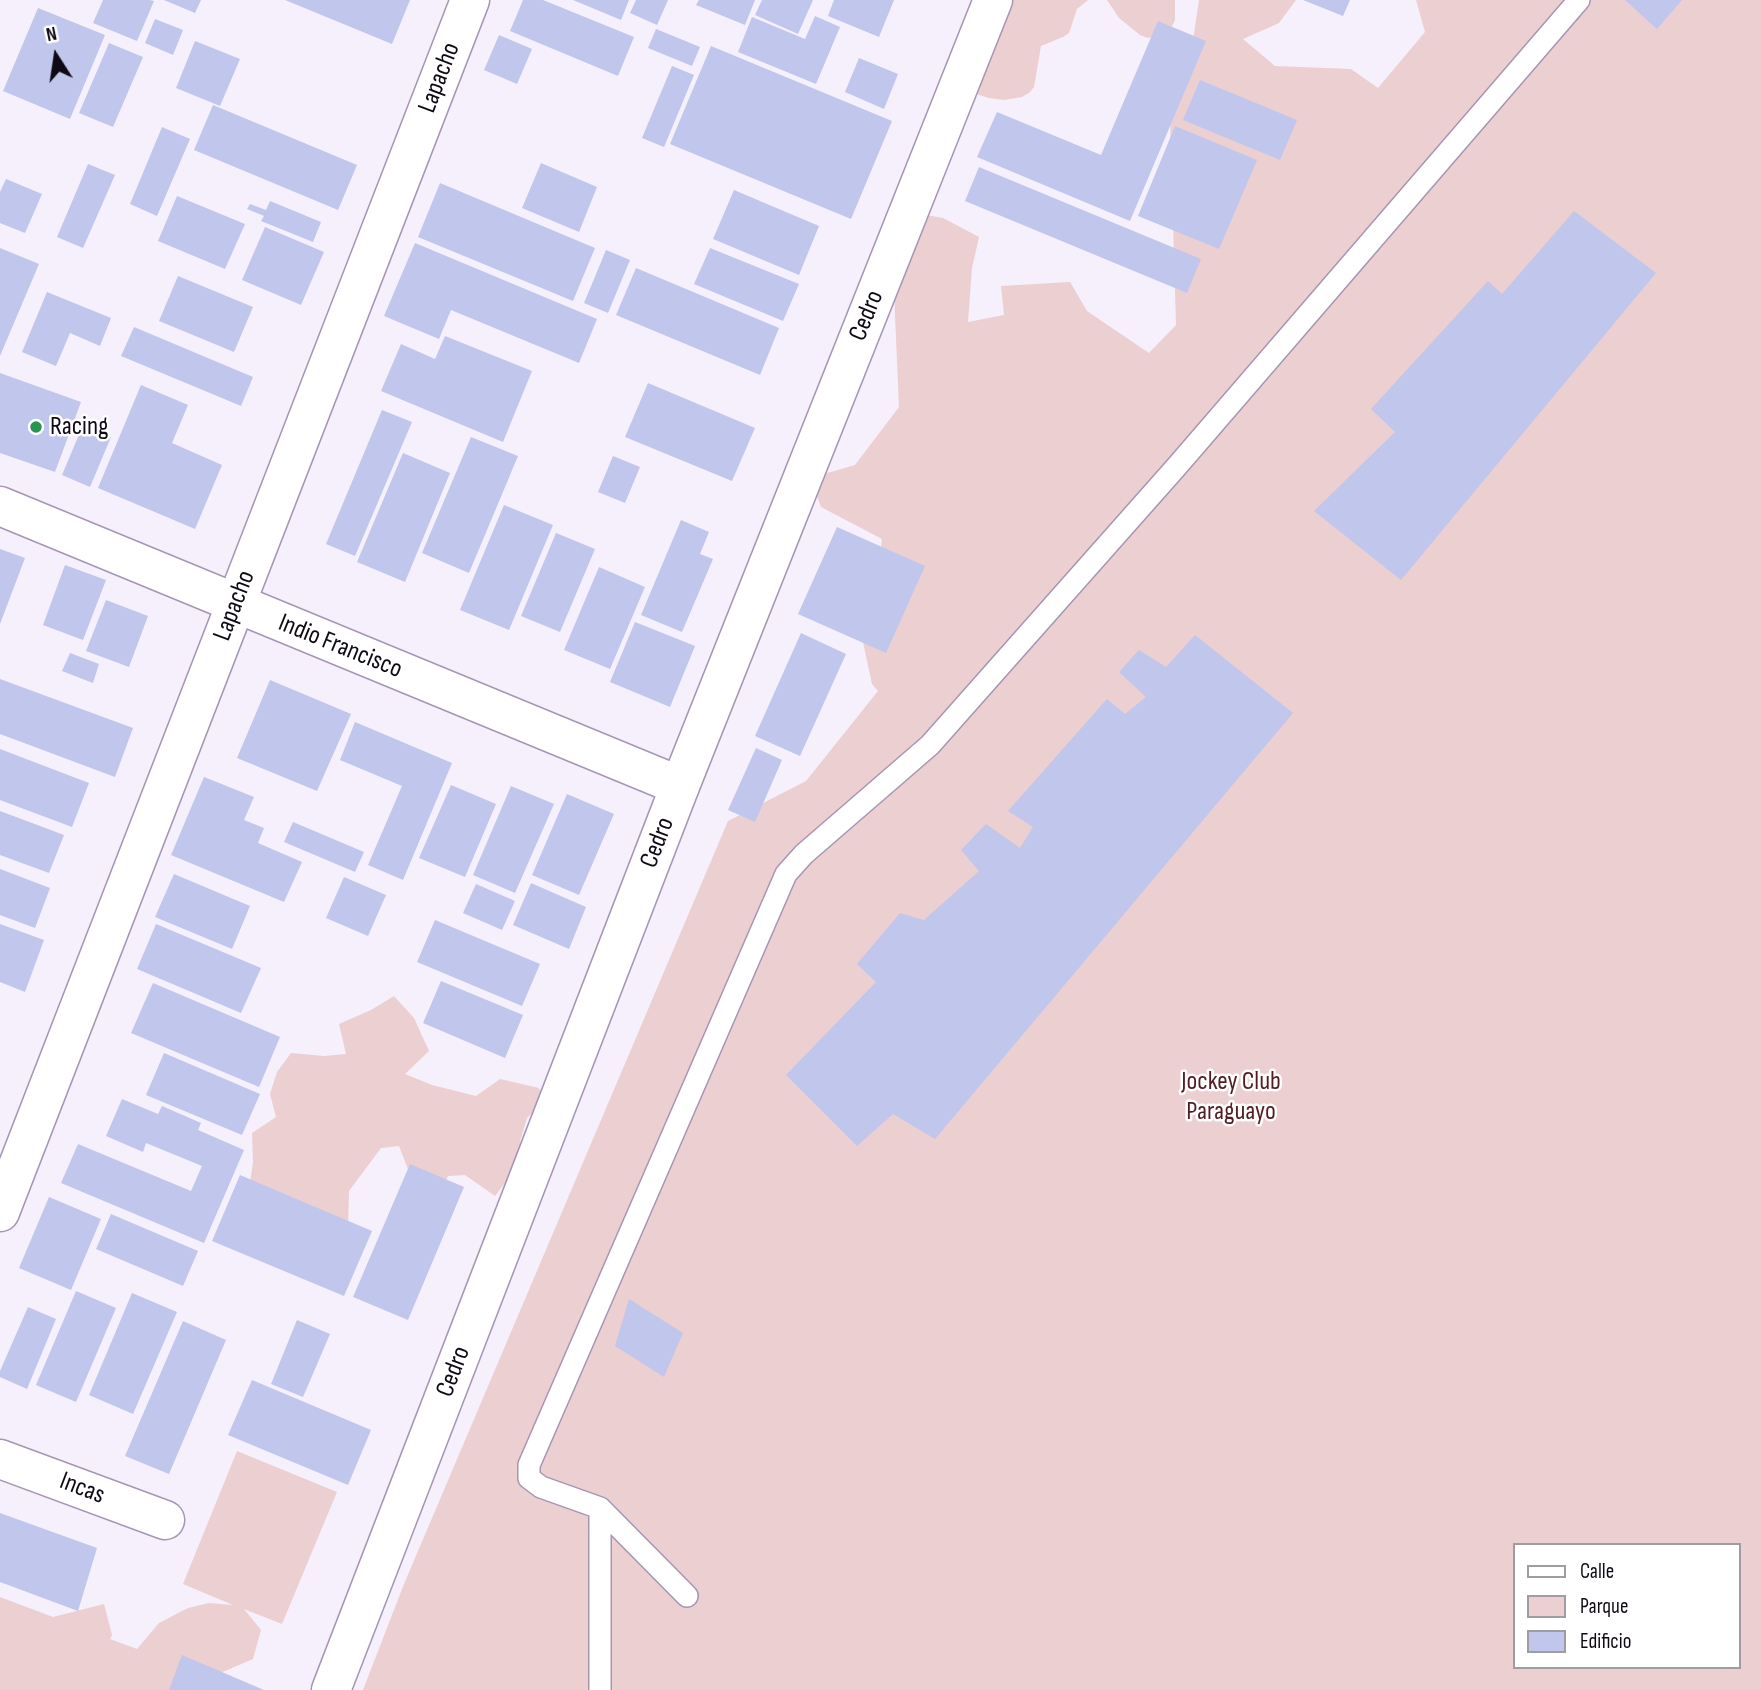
<!DOCTYPE html>
<style>
body{margin:0}
#map{position:relative;width:1761px;height:1690px;overflow:hidden;background:#f6effc;font-family:"Sofia Sans Condensed",sans-serif}
canvas{display:block}
.legend{position:absolute;left:1513px;top:1543px;width:228px;height:126px;box-sizing:border-box;background:#fff;border:2px solid #9f9da1;margin:0;padding:9px 12px;list-style:none;font-size:21px;color:#0f0914}
.legend li{display:flex;align-items:center;gap:14px;height:35px}
.legend b{width:35px;border:2px solid #9f9da1}
.north{position:absolute;left:21px;top:21px;width:70px;height:70px;-webkit-text-stroke:5px #fff;paint-order:stroke;rotate:348deg;font-size:19px;font-weight:700;line-height:28px;text-align:center;color:#0f0914}
.north::after{content:'';display:block;margin:auto;width:24px;height:32px;background:#0f0914;clip-path:polygon(50% 0,100% 100%,50% 72%,0 100%)}
</style>
<div id="map">
<canvas width="1761" height="1690"></canvas>
<ul class="legend">
<li><b style="height:9px;background:#fff"></b>Calle</li>
<li><b style="height:19px;background:#eccfd1"></b>Parque</li>
<li><b style="height:19px;background:#c0c6ec"></b>Edificio</li>
</ul>
<div class="north">N</div>
</div>
<script>
const c = document.querySelector('canvas').getContext('2d');
c.lineJoin = 'round';
function paint(path, color) {
  c.fillStyle = color;
  c.fill(path, 'evenodd');
}
function toPath(rows) {
  const path = new Path2D();
  for (const r of rows) {
    path.moveTo(r[0], r[1]);
    for (let i = 2; i < r.length; i += 2) path.lineTo(r[i], r[i + 1]);
  }
  return path;
}
function strokePath(path, color, width, dash) {
  c.strokeStyle = color;
  c.lineWidth = width;
  c.lineCap = dash ? 'butt' : 'round';
  c.setLineDash(dash || []);
  c.stroke(path);
}
function drawText(font, color, halo, rows, align = 'center') {
  c.font = font + ' "Sofia Sans Condensed",sans-serif';
  c.lineWidth = 5;
  c.setLineDash([]);
  c.textBaseline = 'middle';
  c.strokeStyle = halo;
  c.fillStyle = color;
  for (const [text, x, y, turn = 0] of rows) {
    c.save();
    c.translate(x, y);
    c.rotate((+turn || 0) * Math.PI / 180);
    c.textAlign = isNaN(turn) ? turn : align;
    if (halo) c.strokeText(text, 0, 0);
    c.fillText(text, 0, 0);
    c.restore();
  }
}
paint(toPath([
 [972,0,1088,0,1077,9,1069,33,1063,37,1041,46,1034,87,1029,93,1022,97,1004,100,989,98,973,93,970,15],
 [1107,0,1175,0,1175,20,1171,28,1156,36,1148,38,1140,35,1119,18],
 [1199,0,1296,0,1279,23,1243,39,1275,66,1351,69,1378,88,1425,32,1416,0,1761,0,1761,1690,363,1690,404,1584,728,821,806,781,878,691,872,684,858,619,877,583,882,539,821,507,810,478,855,465,899,407,893,269,915,213,943,218,979,237,972,268,968,322,1004,315,1001,286,1070,282,1087,311,1149,353,1176,325,1170,119,1190,60],
 [1514,1545,1738,1545,1738,1667,1514,1667],
 [394,996,414,1018,429,1051,405,1074,432,1085,476,1096,500,1079,539,1088,544,1101,527,1118,520,1141,533,1166,508,1179,495,1196,465,1175,448,1176,443,1188,409,1172,399,1146,381,1148,349,1191,348,1229,250,1183,253,1162,252,1133,276,1117,270,1094,277,1072,291,1053,324,1056,346,1054,339,1024,371,1010],
 [237,1451,337,1492,282,1624,244,1609,261,1630,253,1659,225,1671,195,1680,185,1690,0,1690,0,1597,53,1617,104,1604,112,1635,110,1639,137,1649,159,1623,188,1608,209,1603,233,1605,183,1584]
]), '#eccfd1');
paint(toPath([
 [103,0,150,0,154,1,137,41,93,23],
 [164,0,201,0,195,13],
 [285,0,410,0,392,44],
 [523,0,543,0,634,37,618,76,510,31],
 [573,0,629,0,621,20],
 [636,0,668,0,657,25,630,13],
 [699,0,755,0,745,25,696,5],
 [762,0,813,0,798,34,755,15],
 [834,0,894,0,879,37,828,16],
 [1303,0,1350,0,1343,16],
 [1625,0,1682,0,1657,29],
 [38,8,105,35,70,119,3,91],
 [815,16,840,27,816,84,738,52,752,17,805,39],
 [155,19,183,30,173,55,145,43],
 [1158,21,1206,41,1130,221,977,157,997,112,1101,155],
 [656,29,700,47,692,66,648,48],
 [499,35,532,49,517,84,484,70],
 [195,41,240,59,220,106,176,88],
 [109,43,143,57,113,127,79,113],
 [711,46,892,121,851,219,670,144],
 [859,58,898,74,884,109,845,92],
 [672,66,694,75,664,147,642,138],
 [1200,80,1297,120,1280,160,1183,120],
 [213,105,357,165,338,210,194,150],
 [1175,126,1257,160,1219,249,1138,216],
 [162,127,190,139,157,216,130,204],
 [541,163,597,187,579,232,522,208],
 [88,164,115,175,83,248,57,237],
 [979,167,1201,259,1187,293,965,201],
 [6,179,42,194,25,233,0,223,0,192],
 [440,183,595,248,573,301,418,237],
 [734,190,819,226,799,275,713,239],
 [177,196,245,224,225,269,158,241],
 [270,201,321,222,313,242,261,221,264,216,247,209,250,204,266,210],
 [1574,211,1656,273,1401,580,1314,511,1395,432,1371,409,1488,281,1502,294],
 [265,227,324,252,301,305,242,280],
 [415,243,597,319,579,363,451,310,439,339,384,316],
 [0,248,39,264,0,356],
 [710,248,799,284,783,321,694,284],
 [606,250,630,260,608,313,584,303],
 [636,268,779,328,760,375,616,315],
 [178,276,253,307,234,352,159,321],
 [47,292,111,318,100,346,70,333,56,366,22,352],
 [134,327,253,377,241,406,121,356],
 [445,336,532,371,503,442,381,391,401,344,435,359],
 [0,373,81,402,55,472,0,453],
 [648,383,755,428,732,481,625,437],
 [141,385,188,405,172,443,222,465,195,529,98,488],
 [382,410,412,422,355,556,326,544],
 [83,425,111,437,90,487,62,475],
 [471,437,518,456,469,573,422,553],
 [403,453,450,473,405,582,357,562],
 [613,456,640,467,625,503,598,492],
 [504,505,553,525,509,630,460,610],
 [681,520,709,532,700,554,713,559,682,632,641,615],
 [837,527,925,566,886,653,798,614],
 [556,533,595,549,560,632,521,616],
 [0,549,25,558,0,624],
 [65,565,106,580,83,640,43,625],
 [599,567,645,587,610,669,564,650],
 [106,600,148,616,129,667,86,651],
 [635,622,695,646,670,707,610,682],
 [801,633,846,654,800,756,755,736],
 [1195,635,1293,713,935,1139,893,1114,857,1146,786,1075,876,982,857,964,900,913,924,920,979,871,961,850,986,824,1020,848,1033,827,1008,811,1107,699,1125,714,1146,697,1119,672,1139,650,1166,667],
 [70,653,99,664,93,683,62,671],
 [0,679,133,728,115,777,0,734],
 [270,680,351,714,317,791,237,758],
 [355,722,452,763,403,880,368,865,402,786,340,760],
 [756,748,782,760,755,822,728,810],
 [0,749,89,783,72,827,0,800],
 [204,777,254,797,244,820,264,828,258,843,302,862,284,902,171,855],
 [451,785,496,804,465,877,419,858],
 [511,786,554,804,515,893,473,875],
 [567,794,614,814,579,895,532,875],
 [0,811,64,835,49,873,0,855],
 [293,822,364,852,355,872,284,842],
 [0,869,50,888,35,928,0,915],
 [174,874,250,906,232,949,155,917],
 [344,877,386,895,368,936,326,918],
 [531,883,586,907,569,949,513,925],
 [476,884,515,901,502,930,463,913],
 [435,920,540,964,522,1006,417,962],
 [0,924,44,940,25,992,0,982],
 [156,924,261,968,241,1013,137,969],
 [441,981,523,1015,505,1058,423,1023],
 [153,983,280,1037,259,1087,131,1033],
 [164,1053,260,1094,242,1135,146,1095],
 [122,1099,158,1114,162,1106,201,1123,198,1130,244,1150,204,1243,61,1183,78,1144,191,1191,202,1166,146,1143,143,1152,106,1136],
 [410,1164,464,1187,408,1320,353,1297],
 [240,1175,372,1231,344,1296,212,1241],
 [49,1197,101,1219,71,1290,19,1268],
 [111,1214,198,1251,183,1286,96,1249],
 [76,1291,116,1308,76,1402,36,1385],
 [132,1293,177,1312,133,1414,89,1395],
 [629,1299,683,1333,664,1377,615,1346],
 [28,1307,56,1319,27,1389,0,1377,0,1371],
 [297,1320,330,1334,303,1397,271,1384],
 [183,1321,226,1340,169,1474,125,1456],
 [252,1380,371,1430,348,1485,228,1435],
 [0,1513,97,1548,78,1611,0,1582],
 [182,1655,264,1690,169,1690]
]), '#c0c6ec');
const service = toPath([
 [600,1508,600,1690],
 [687,1596,600,1508,541,1487,529,1478,529,1465,786,874,804,854,930,745,1178,465,1579,0]
]);
const minor = toPath([
 [0,506,680,786],
 [0,1459,165,1520]
]);
const tertiary = toPath([
 [0,1212,470,0],
 [331,1690,680,786,993,0]
]);
strokePath(service, '#a695b4', 24);
strokePath(minor, '#a695b4', 41);
strokePath(tertiary, '#a695b4', 41);
strokePath(service, '#fff', 21);
strokePath(minor, '#fff', 38);
strokePath(tertiary, '#fff', 38);
for (const [x, y, r, color] of [
 [36,427,7,"#289650"]
]) {
  const dot = new Path2D();
  dot.arc(x, y, r, 0, 2 * Math.PI);
  c.fillStyle = color;
  c.fill(dot);
  strokePath(dot, '#fff', 2.5);
}
drawText('26px', '#0f0914', '#fff', [
 ["Lapacho",440,78,-69],
 ["Cedro",867,316,-68],
 ["Lapacho",235,606,-69],
 ["Indio Francisco",340,647,22],
 ["Cedro",658,843,-69],
 ["Cedro",454,1372,-69],
 ["Incas",82,1489,21]
]);
drawText('26px', '#0f0914', '#fff', [
 ["Racing",50,427]
], 'left');
drawText('26px', '#531b25', '#fff', [
 ["Jockey Club",1231,1082],
 ["Paraguayo",1231,1112]
]);
</script>
